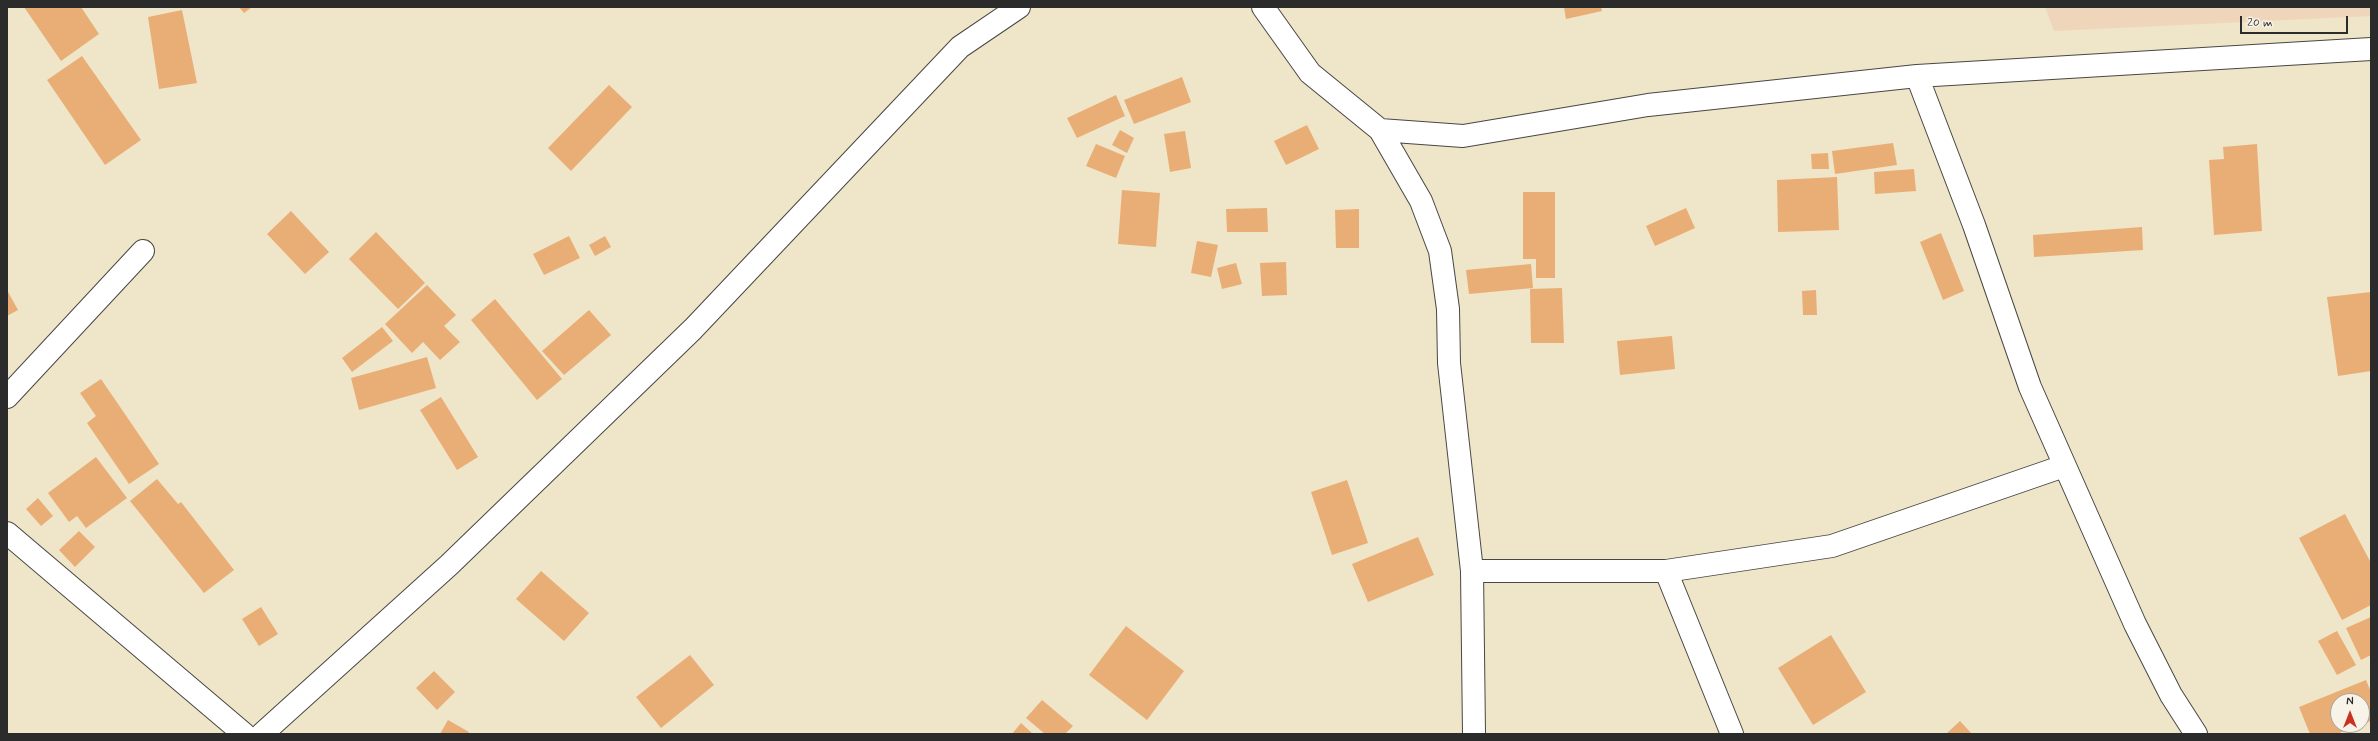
<!DOCTYPE html>
<style>
body{margin:0}
#map{position:relative;width:2378px;height:741px;overflow:hidden;background:#efe5c9;font-family:Mynerve,sans-serif}
canvas{display:block}
.frame{position:absolute;inset:0;border:8px solid #2b2b2b;pointer-events:none}
.north{position:absolute;left:2330px;top:693px;width:40px;height:40px;box-sizing:border-box;background:#f7f3e8;border:1px solid #a5a39c;border-radius:50%;rotate:0deg;font-size:11px;font-weight:700;line-height:16px;text-align:center;color:#2b2b2b}
.north::after{content:'';display:block;margin:auto;width:14px;height:18px;background:#c8321e;clip-path:polygon(50% 0,100% 100%,50% 72%,0 100%)}
.scale{position:absolute;left:2240px;top:16px;width:108px;height:18px;box-sizing:border-box;border:2px solid #2b2b2b;border-top:0;padding-left:5px;font-size:12px;line-height:14px;white-space:nowrap;color:#2b2b2b;-webkit-text-stroke:3px #f7f3e8;paint-order:stroke}
</style>
<div id="map">
<canvas width="2378" height="741"></canvas>
<div class="frame"></div>
<div class="north">N</div>
<div class="scale">20 m</div>
</div>
<script>
const c = document.querySelector('canvas').getContext('2d');
c.lineJoin = 'round';
function paint(path, color) {
  c.fillStyle = color;
  c.fill(path, 'evenodd');
}
function toPath(rows) {
  const path = new Path2D();
  for (const r of rows) {
    path.moveTo(r[0], r[1]);
    for (let i = 2; i < r.length; i += 2) path.lineTo(r[i], r[i + 1]);
  }
  return path;
}
function strokePath(path, color, width, dash) {
  c.strokeStyle = color;
  c.lineWidth = width;
  c.lineCap = dash ? 'butt' : 'round';
  c.setLineDash(dash || []);
  c.stroke(path);
}
paint(toPath([
 [2045,7,2371,7,2371,16,2054,31]
]), '#efd6bb');
paint(toPath([
 [24,7,81,7,99,34,61,61],
 [239,7,252,7,244,13],
 [1564,7,1601,7,1602,11,1566,19],
 [182,10,197,83,159,89,148,17],
 [82,56,141,140,105,165,47,80],
 [1182,77,1191,102,1134,124,1124,100],
 [609,85,632,107,571,171,548,148],
 [1116,95,1125,116,1077,138,1067,118],
 [1307,125,1319,149,1286,165,1274,141],
 [1120,130,1134,138,1127,153,1112,145],
 [1185,131,1191,168,1170,172,1164,134],
 [1893,143,1897,165,1835,174,1832,151],
 [1096,144,1125,156,1116,178,1086,166],
 [2257,144,2262,231,2214,235,2209,160,2224,159,2223,147],
 [1828,153,1829,169,1812,169,1811,154],
 [1914,169,1916,191,1875,194,1874,172],
 [1837,177,1839,230,1778,232,1777,180],
 [1122,190,1160,193,1156,247,1118,244],
 [1523,192,1555,192,1555,278,1536,278,1536,259,1523,259],
 [1267,208,1268,232,1227,232,1226,209],
 [1686,208,1695,228,1655,246,1646,226],
 [1359,209,1359,248,1336,248,1335,210],
 [291,211,329,252,305,274,267,234],
 [2142,227,2143,250,2034,257,2033,235],
 [376,232,425,283,398,309,349,259],
 [1941,233,1964,291,1943,300,1920,242],
 [569,236,580,258,544,275,533,254],
 [605,236,611,247,595,256,589,245],
 [1197,241,1218,245,1211,277,1191,273],
 [1286,262,1287,295,1262,296,1260,263],
 [1236,263,1242,284,1222,289,1217,268],
 [1531,264,1533,288,1469,294,1466,270],
 [427,285,456,315,444,326,460,342,440,360,423,342,412,353,385,324],
 [1562,288,1564,343,1531,343,1530,289],
 [7,290,18,310,7,316],
 [1816,290,1817,315,1803,315,1802,291],
 [2371,292,2371,371,2338,376,2327,297],
 [495,299,562,379,537,400,471,320],
 [589,310,611,335,564,375,542,351],
 [382,327,393,341,352,372,342,358],
 [1672,336,1675,369,1620,375,1617,341],
 [427,357,436,388,359,410,351,378],
 [101,379,159,464,129,484,87,423,96,416,80,393],
 [441,397,478,457,457,470,420,410],
 [96,457,127,498,86,528,77,516,69,522,48,493],
 [157,479,178,504,181,502,234,570,204,593,130,501],
 [1347,480,1368,543,1332,555,1311,492],
 [38,498,53,516,41,526,26,509],
 [2345,514,2371,563,2371,605,2342,620,2299,538],
 [79,531,95,547,75,567,59,550],
 [1418,537,1434,575,1368,602,1352,564],
 [541,571,589,613,564,641,516,599],
 [261,607,278,634,259,646,242,619],
 [2371,617,2371,655,2361,660,2346,628],
 [1126,626,1184,671,1147,720,1089,675],
 [2337,631,2356,665,2337,675,2318,641],
 [1831,635,1866,692,1813,725,1778,668],
 [690,655,714,685,661,728,636,697],
 [434,671,455,692,437,710,416,688],
 [2366,680,2371,692,2371,721,2362,724,2362,701,2338,701,2338,725,2360,725,2337,734,2310,734,2299,707],
 [1042,700,1073,726,1065,734,1045,734,1026,718],
 [448,720,469,732,468,734,440,734],
 [1960,721,1972,734,1946,734],
 [1021,723,1033,734,1012,734]
]), '#e9ae76');
const minor = toPath([
 [1263,7,1310,73,1380,130,1463,136,1648,105,1917,76,2371,49],
 [1917,76,1974,225,2030,387,2135,624,2171,695,2196,734],
 [1380,130,1421,201,1440,251,1448,309,1449,363,1472,571,1474,734],
 [7,397,143,251],
 [7,533,244,734],
 [1472,571,1666,571],
 [262,734,449,565,693,329,960,47,1019,7],
 [1732,734,1666,571,1832,546,2064,466]
]);
strokePath(minor, '#484743', 24);
strokePath(minor, '#fff', 22);
</script>
